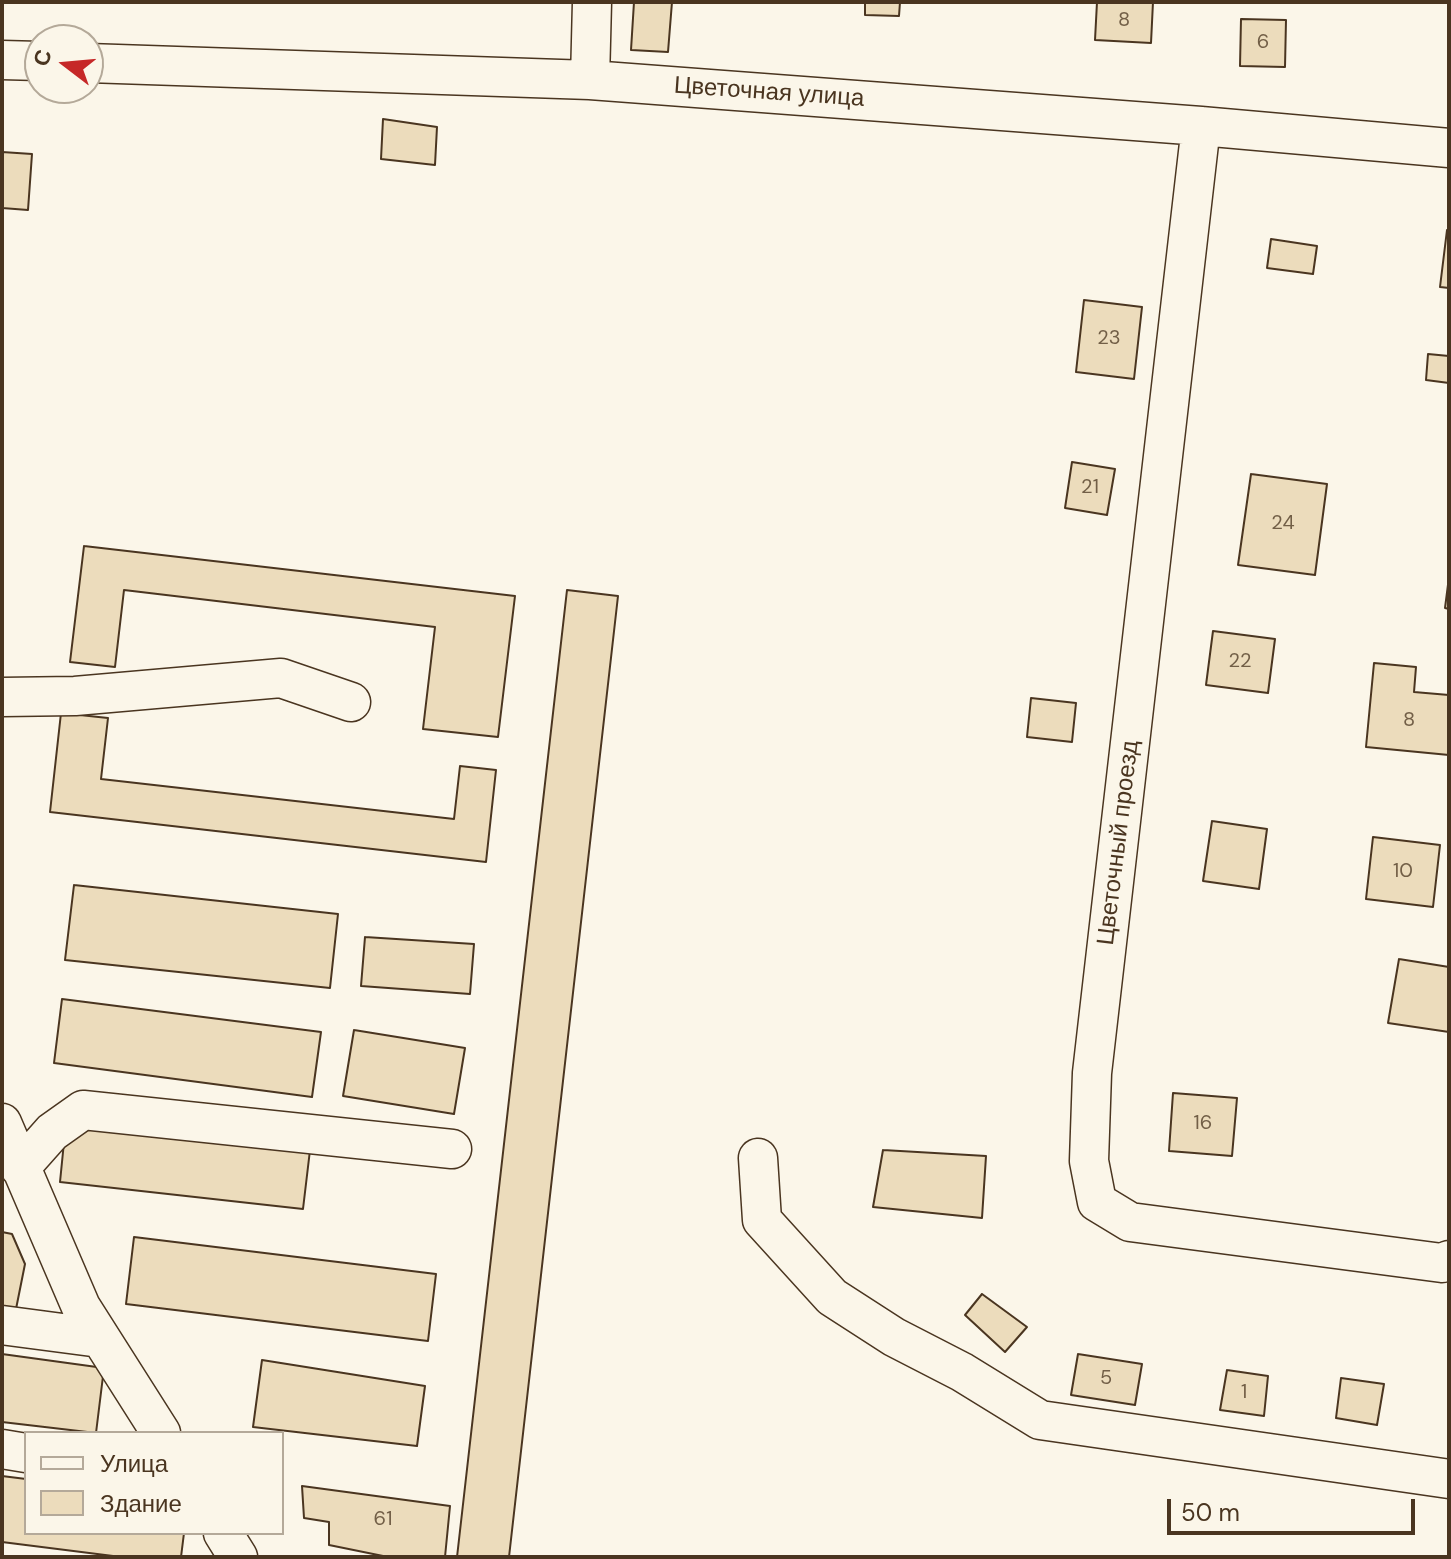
<!DOCTYPE html>
<meta charset="utf-8">
<style>
body{margin:0}
#map{position:relative;width:1451px;height:1559px;overflow:hidden;background:#fbf6e9;font-family:"DM Sans",sans-serif}
canvas{display:block}
.frame{position:absolute;inset:0;border:4px solid #4a3520;pointer-events:none}
.legend{position:absolute;left:24px;top:1431px;width:260px;height:104px;box-sizing:border-box;background:#fbf6e9;border:2px solid #b4a999;margin:0;padding:10px 14px;list-style:none;font-size:24px;color:#4a3520}
.legend li{display:flex;align-items:center;gap:16px;height:40px}
.legend b{width:40px;border:2px solid #b4a999}
.north{position:absolute;left:24px;top:24px;width:80px;height:80px;box-sizing:border-box;background:#fbf6e9;border:2px solid #b4a999;border-radius:50%;rotate:286deg;font-size:22px;font-weight:700;line-height:32px;text-align:center;color:#4a3520}
.north::after{content:'';display:block;margin:auto;width:28px;height:36px;background:#c62828;clip-path:polygon(50% 0,100% 100%,50% 72%,0 100%)}
.scale{position:absolute;left:1167px;top:1499px;width:248px;height:36px;box-sizing:border-box;border:4px solid #4a3520;border-top:0;padding-left:10px;font-size:24px;line-height:28px;white-space:nowrap;color:#4a3520;-webkit-text-stroke:6px #fbf6e9;paint-order:stroke}
</style>
<div id="map">
<canvas width="1451" height="1559"></canvas>
<div class="frame"></div>
<ul class="legend">
<li><b style="height:10px;background:#fbf6e9"></b>Улица</li>
<li><b style="height:22px;background:#ecdcbc"></b>Здание</li>
</ul>
<div class="north">С</div>
<div class="scale">50 m</div>
</div>
<script>
const c = document.querySelector('canvas').getContext('2d');
c.lineJoin = 'round';
function paint(path, color) {
  c.fillStyle = color;
  c.fill(path, 'evenodd');
}
function toPath(rows) {
  const path = new Path2D();
  for (const r of rows) {
    path.moveTo(r[0], r[1]);
    for (let i = 2; i < r.length; i += 2) path.lineTo(r[i], r[i + 1]);
  }
  return path;
}
function strokePath(path, color, width, dash) {
  c.strokeStyle = color;
  c.lineWidth = width;
  c.lineCap = dash ? 'butt' : 'round';
  c.setLineDash(dash || []);
  c.stroke(path);
}
function drawText(font, color, halo, rows, align = 'center') {
  c.font = font + ' "DM Sans",sans-serif';
  c.lineWidth = 6;
  c.setLineDash([]);
  c.textBaseline = 'middle';
  c.strokeStyle = halo;
  c.fillStyle = color;
  for (const [text, x, y, turn = 0] of rows) {
    c.save();
    c.translate(x, y);
    c.rotate((+turn || 0) * Math.PI / 180);
    c.textAlign = isNaN(turn) ? turn : align;
    if (halo) c.strokeText(text, 0, 0);
    c.fillText(text, 0, 0);
    c.restore();
  }
}
const building = toPath([
 [634,2,672,2,668,52,631,50,634,2],
 [865,2,900,2,899,16,865,15,865,2],
 [1097,2,1153,2,1151,43,1095,40,1097,2],
 [1241,19,1286,20,1285,67,1240,66,1241,19],
 [383,119,437,127,435,165,381,159,383,119],
 [2,152,32,154,28,210,2,208,2,152],
 [1447,230,1449,230,1449,288,1440,287,1447,230],
 [1271,239,1317,246,1313,274,1267,268,1271,239],
 [1084,300,1142,307,1134,379,1076,372,1084,300],
 [1428,354,1449,356,1449,383,1426,380,1428,354],
 [1072,462,1115,469,1107,515,1065,508,1072,462],
 [1251,474,1327,484,1315,575,1238,565,1251,474],
 [84,546,515,596,498,737,423,729,435,627,124,590,115,667,70,662,84,546],
 [1449,577,1449,609,1445,608,1449,577],
 [567,590,618,596,509,1557,457,1557,567,590],
 [1213,631,1275,639,1268,693,1206,685,1213,631],
 [1374,663,1416,667,1414,692,1449,695,1449,755,1366,747,1374,663],
 [1031,698,1076,703,1072,742,1027,737,1031,698],
 [61,713,108,718,101,779,454,819,460,766,496,770,486,862,50,812,61,713],
 [1212,821,1267,829,1259,889,1203,881,1212,821],
 [1373,837,1440,845,1433,907,1366,899,1373,837],
 [74,885,338,914,330,988,65,960,74,885],
 [365,937,474,944,470,994,361,986,365,937],
 [1399,959,1449,967,1449,1032,1388,1023,1399,959],
 [62,999,321,1032,312,1097,54,1063,62,999],
 [354,1030,465,1048,454,1114,343,1096,354,1030],
 [1173,1093,1237,1098,1232,1156,1169,1151,1173,1093],
 [66,1122,310,1150,303,1209,60,1182,66,1122],
 [883,1150,986,1156,982,1218,873,1207,883,1150],
 [2,1232,12,1234,25,1264,16,1309,2,1307,2,1232],
 [134,1237,436,1274,428,1341,126,1304,134,1237],
 [982,1294,1027,1327,1005,1352,965,1315,982,1294],
 [2,1354,104,1368,96,1433,2,1422,2,1354],
 [1078,1354,1142,1364,1135,1405,1071,1395,1078,1354],
 [262,1360,425,1386,417,1446,253,1427,262,1360],
 [1227,1370,1268,1376,1264,1416,1220,1410,1227,1370],
 [1341,1378,1384,1384,1377,1425,1336,1418,1341,1378],
 [2,1476,26,1479,26,1533,184,1533,181,1557,121,1557,2,1542,2,1476],
 [302,1486,450,1506,445,1557,388,1557,329,1545,329,1522,304,1518,302,1486]
]);
paint(building, '#ecdcbc');
strokePath(building, '#4a3520', 2);
const minor = toPath([
 [2,60,40,61],
 [88,63,590,80,1201,126,1449,148],
 [590,80,592,2],
 [1201,126,1092,1073,1089,1161,1097,1202,1130,1222,1442,1263,1449,1260],
 [2,697,75,696,281,678,351,702],
 [2,1123,81,1307,161,1433],
 [758,1158,762,1220,832,1297,894,1337,962,1372,1040,1420,1449,1479],
 [20,1168,52,1132,83,1110,452,1149],
 [2,1325,100,1338],
 [2,1449,26,1453],
 [223,1533,238,1557]
]);
strokePath(minor, '#4a3520', 41);
strokePath(minor, '#fbf6e9', 38);
drawText('20px', '#725f47', null, [
 ["8",1124,21],
 ["6",1263,43],
 ["23",1109,339],
 ["21",1090,488],
 ["24",1283,524],
 ["22",1240,662],
 ["8",1409,721],
 ["10",1403,872],
 ["16",1203,1124],
 ["5",1106,1379],
 ["1",1244,1393],
 ["61",383,1520]
]);
drawText('24px', '#4a3520', '#fbf6e9', [
 ["Цветочная улица",769,93,4],
 ["Цветочный проезд",1119,843,-83]
]);
</script>
